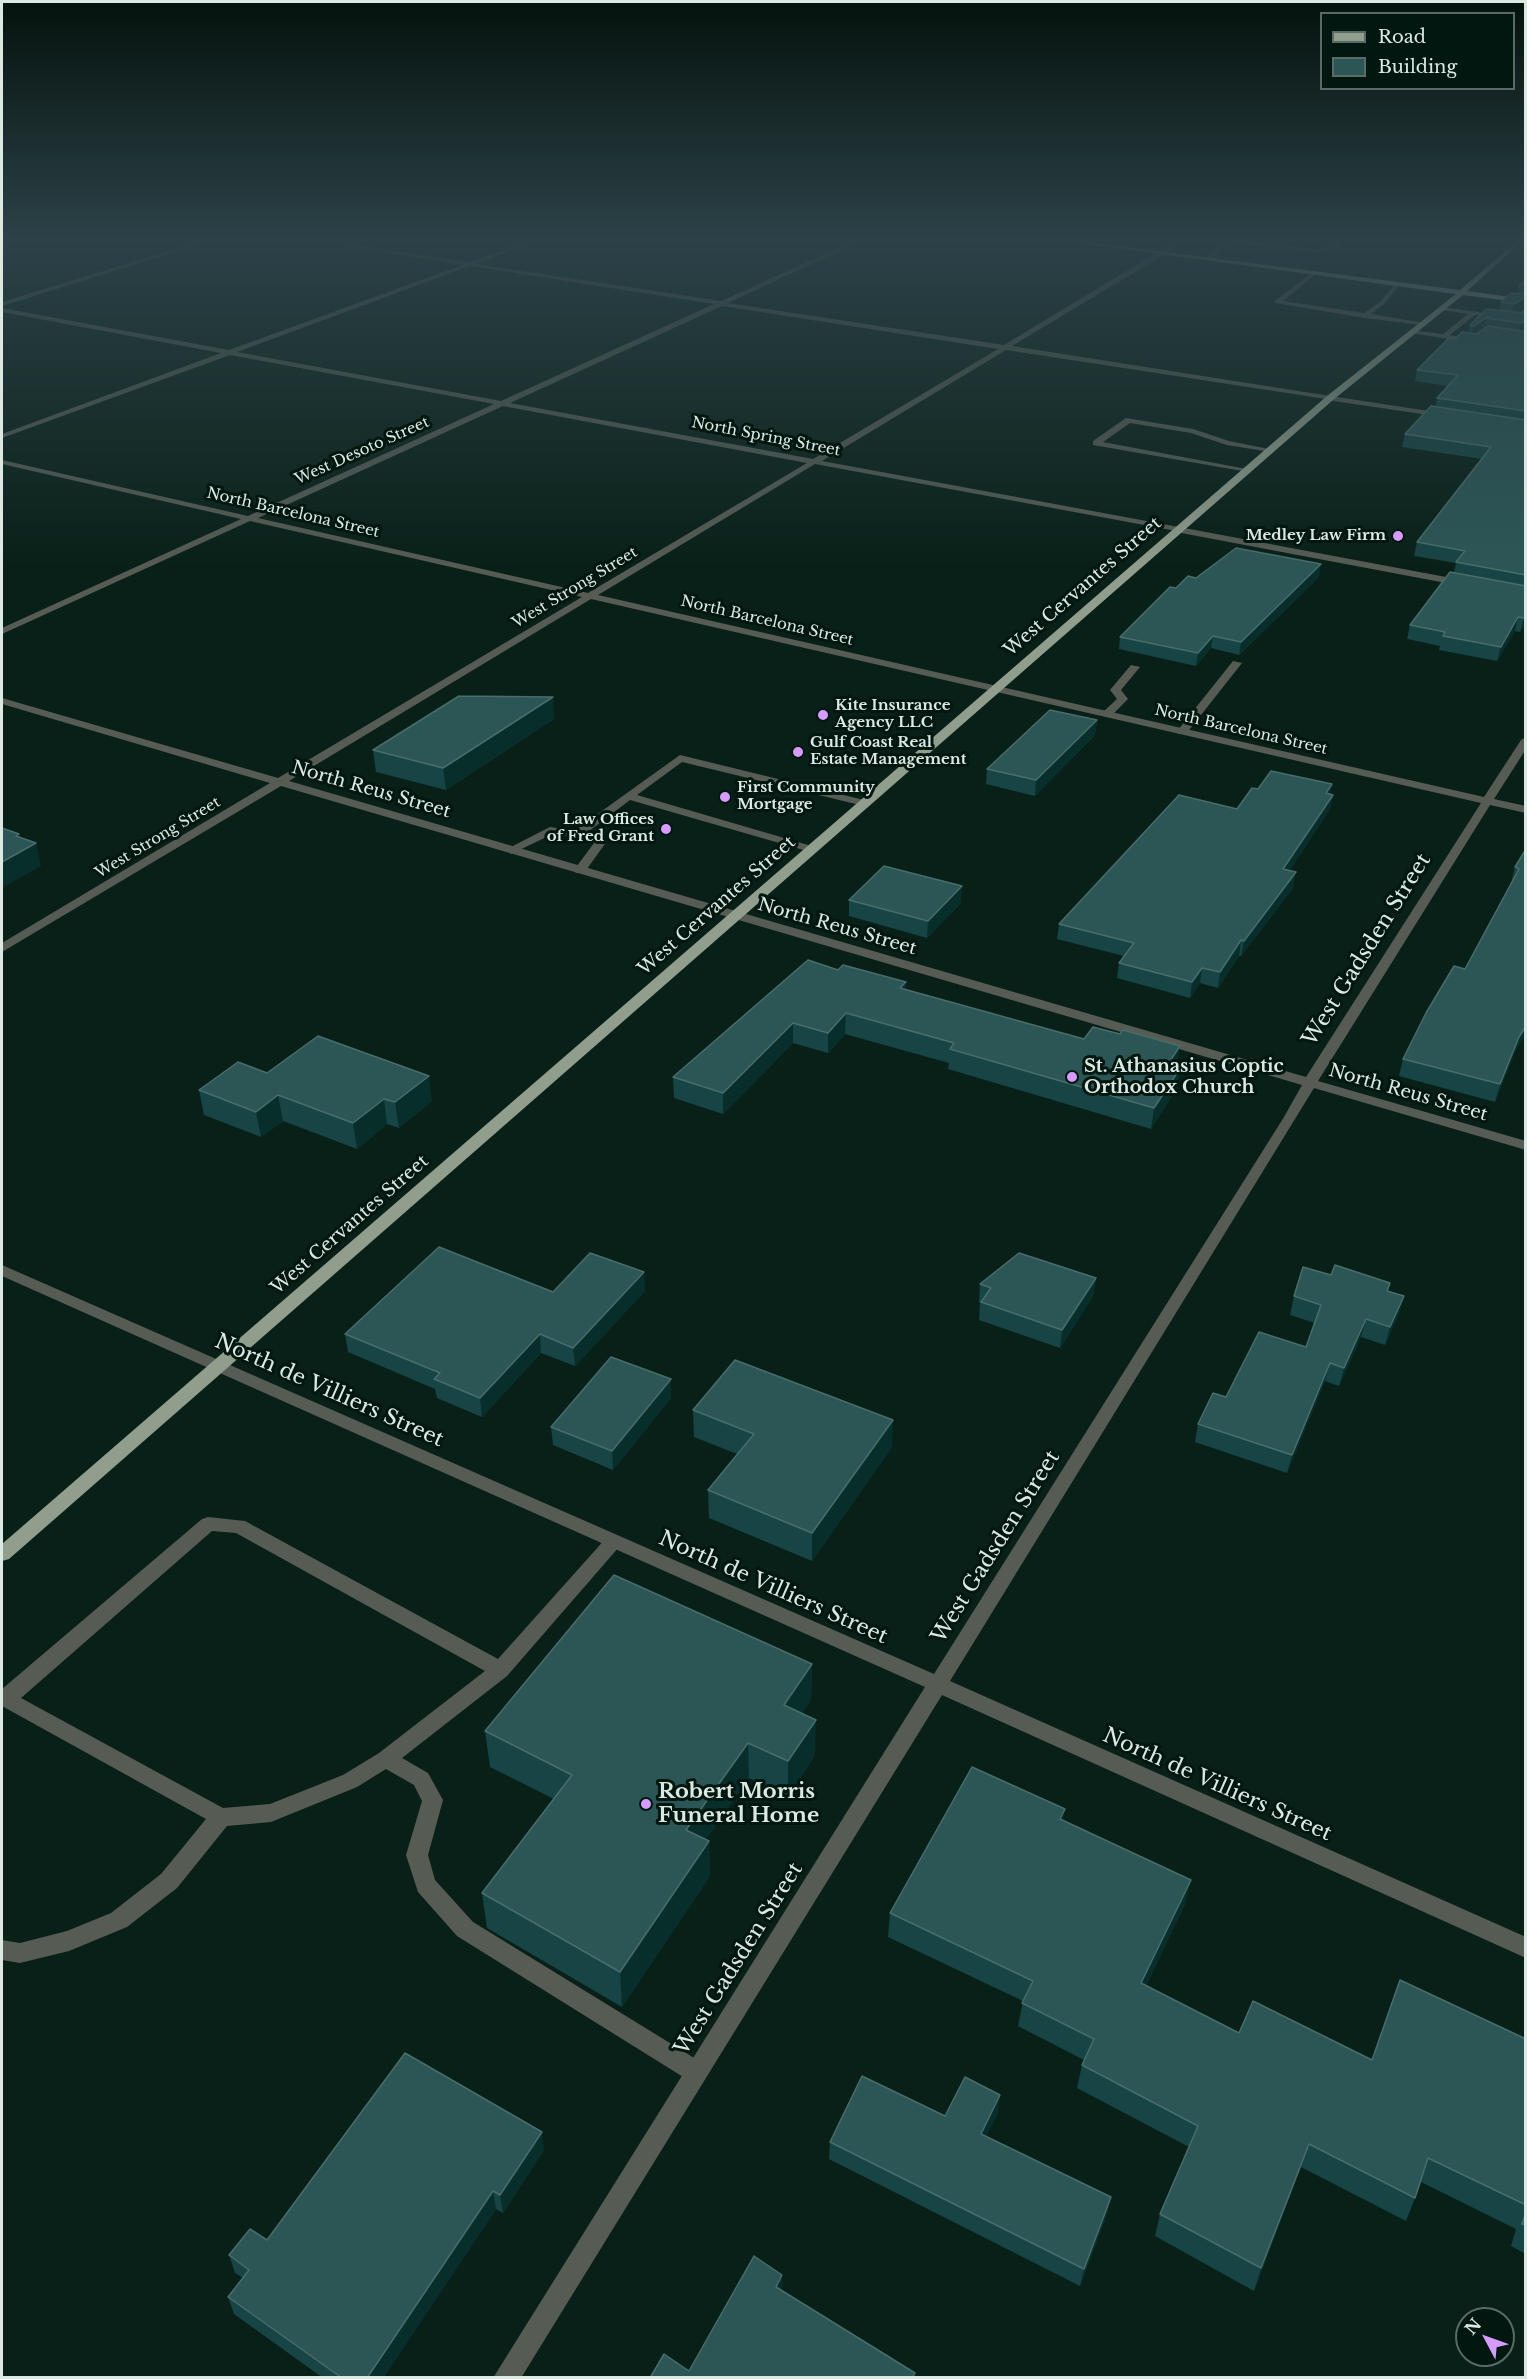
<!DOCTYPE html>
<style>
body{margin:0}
#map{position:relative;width:1527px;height:2379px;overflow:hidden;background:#092018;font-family:"Libre Baskerville",serif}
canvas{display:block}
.frame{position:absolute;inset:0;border:3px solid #dce9e3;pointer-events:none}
.legend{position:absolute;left:1320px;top:12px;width:195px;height:78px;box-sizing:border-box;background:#02170f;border:2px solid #596b64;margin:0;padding:8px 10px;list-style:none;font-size:18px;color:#dce9e3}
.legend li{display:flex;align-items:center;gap:12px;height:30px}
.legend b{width:30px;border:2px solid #596b64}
.north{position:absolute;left:1455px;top:2307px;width:60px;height:60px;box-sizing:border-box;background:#02170f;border:2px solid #596b64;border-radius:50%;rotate:311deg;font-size:16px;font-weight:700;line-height:24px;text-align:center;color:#dce9e3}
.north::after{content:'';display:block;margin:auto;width:21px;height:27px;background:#d59cfb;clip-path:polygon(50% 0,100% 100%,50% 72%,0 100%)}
</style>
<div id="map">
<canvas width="1527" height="2379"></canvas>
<div class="frame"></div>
<ul class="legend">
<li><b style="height:8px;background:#919e8d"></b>Road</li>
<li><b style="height:16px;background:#2c5655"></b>Building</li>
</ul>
<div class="north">N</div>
</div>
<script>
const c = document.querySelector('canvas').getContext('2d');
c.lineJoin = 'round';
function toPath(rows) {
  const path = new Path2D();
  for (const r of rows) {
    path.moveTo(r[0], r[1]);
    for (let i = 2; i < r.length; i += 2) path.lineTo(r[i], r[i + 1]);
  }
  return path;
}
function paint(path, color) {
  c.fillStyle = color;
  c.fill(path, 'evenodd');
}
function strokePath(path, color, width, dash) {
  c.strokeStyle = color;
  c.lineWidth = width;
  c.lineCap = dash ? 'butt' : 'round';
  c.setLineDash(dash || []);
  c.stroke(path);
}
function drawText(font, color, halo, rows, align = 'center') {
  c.font = font + ' "Libre Baskerville",serif';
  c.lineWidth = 6;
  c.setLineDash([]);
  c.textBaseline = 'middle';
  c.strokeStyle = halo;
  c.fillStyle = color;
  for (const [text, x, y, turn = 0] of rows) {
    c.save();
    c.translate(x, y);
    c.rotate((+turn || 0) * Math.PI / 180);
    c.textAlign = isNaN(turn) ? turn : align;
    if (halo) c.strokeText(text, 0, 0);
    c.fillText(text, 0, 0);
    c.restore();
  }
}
paint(toPath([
 [1314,238,1335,239,1343,245,1334,250,1316,253,1240,244,1224,248,1210,260,1205,259,1220,246,1240,240,1316,249,1336,245,1314,238],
 [1314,271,1316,274,1283,301,1364,313,1381,301,1397,282,1400,284,1385,303,1371,314,1425,323,1422,325,1364,318,1275,303,1275,301,1314,271],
 [1442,307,1499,315,1502,317,1499,319,1475,315,1450,335,1476,340,1474,343,1410,333,1412,330,1443,334,1468,314,1440,310,1442,307],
 [1526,308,1526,313,1519,318,1526,319,1526,323,1511,320,1511,318,1526,308],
 [1126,418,1193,429,1229,441,1274,450,1270,452,1227,445,1191,433,1130,423,1103,442,1252,470,1248,472,1093,445,1093,441,1126,418],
 [1233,661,1242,663,1186,734,1178,734,1178,730,1233,661],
 [1131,665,1140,667,1121,690,1128,699,1111,716,1103,716,1103,712,1117,699,1110,690,1131,665],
 [680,755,868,801,870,803,864,806,682,762,637,795,815,847,817,849,815,851,807,851,630,800,585,834,607,841,584,873,576,873,574,870,594,843,555,833,515,852,511,854,505,850,550,827,574,831,680,755],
 [208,1517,245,1521,498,1659,607,1537,613,1535,619,1537,622,1542,619,1547,507,1676,402,1758,428,1773,443,1800,428,1855,435,1880,473,1922,704,2064,708,2072,704,2080,696,2083,688,2080,457,1936,418,1892,406,1855,422,1801,414,1785,386,1769,357,1787,271,1822,227,1826,177,1888,127,1927,69,1951,20,1963,2,1960,2,1940,20,1943,67,1931,111,1913,161,1874,206,1819,2,1706,2,1689,202,1519,208,1517],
 [212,1531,236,1533,485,1671,379,1753,343,1775,270,1804,223,1808,21,1698,212,1531]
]), '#565c54');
paint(toPath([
 [211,238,220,238,2,306,2,302,211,238],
 [297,238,311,238,469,262,536,238,544,238,477,264,721,301,849,243,822,238,855,240,868,238,728,303,1004,345,1181,238,1188,238,1165,254,1012,346,1330,396,1333,400,1006,350,822,461,1179,527,1182,528,1182,532,815,464,598,595,1484,797,1521,740,1526,737,1526,749,1494,799,1526,806,1526,813,1490,805,1318,1081,1526,1141,1526,1150,1314,1088,950,1681,1526,1937,1526,1958,942,1695,521,2378,493,2378,925,1687,2,1276,2,1265,934,1674,1284,1117,1302,1085,281,786,2,952,2,943,270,783,2,704,2,698,278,778,582,597,250,521,2,634,2,628,241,519,2,464,2,460,248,516,494,404,230,355,2,438,2,434,221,353,2,312,2,308,229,350,462,265,297,238],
 [470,266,714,304,501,401,237,352,470,266],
 [722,306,998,349,813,459,510,403,722,306],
 [503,406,807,463,588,593,258,518,503,406],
 [591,599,1481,803,1306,1077,289,781,591,599]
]), '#565c54');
paint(toPath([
 [1330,396,1442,413,1446,415,1442,417,1327,400,1330,396],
 [1179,527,1462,580,1467,583,1462,586,1176,532,1176,528,1179,527]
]), '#565c54');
paint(toPath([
 [1042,238,1058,238,1460,290,1521,238,1526,238,1467,291,1526,299,1526,303,1463,295,1333,400,9,1559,2,1561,2,1544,1327,396,1456,294,1042,238]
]), '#919e8d');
paint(toPath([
 [1526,279,1526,306,1515,312,1526,330,1526,623,1520,632,1515,631,1497,661,1439,650,1440,646,1407,639,1410,625,1454,572,1456,563,1414,556,1417,542,1482,459,1402,447,1405,434,1436,406,1437,398,1448,386,1415,381,1417,370,1455,339,1468,333,1470,325,1499,311,1501,302,1518,293,1519,285],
 [1319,577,1239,655,1211,648,1196,666,1119,649,1120,637,1176,588,1196,578],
 [554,719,446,790,376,772,373,750],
 [1097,720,1095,735,1035,796,986,784,987,769],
 [1332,784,1330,794,1333,795,1330,809,1289,871,1293,888,1241,956,1239,956,1218,988,1200,983,1190,998,1117,978,1119,963,1124,956,1057,939,1059,924,1237,809,1258,789],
 [1526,849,1514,1054,1495,1102,1399,1076,1403,1059,1465,969,1511,883,1515,867],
 [849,900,961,903,927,938,849,916],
 [838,970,906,982,905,989,1177,1066,1177,1088,1151,1129,948,1069,949,1063,845,1034,828,1053,793,1043,723,1114,674,1098,673,1077],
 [267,1073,432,1101,399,1128,387,1124,357,1149,283,1121,261,1137,204,1115,199,1090],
 [1331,1275,1390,1283,1388,1291,1404,1296,1399,1314,1385,1345,1361,1337,1339,1386,1325,1381,1287,1473,1195,1442,1198,1424,1226,1397,1306,1347,1315,1323,1290,1315,1294,1296],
 [1096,1278,1093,1296,1060,1348,979,1320,980,1303,979,1302,980,1284],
 [645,1291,575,1366,541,1353,482,1417,437,1398,435,1389,348,1352,345,1334,553,1292],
 [671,1379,671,1398,613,1470,553,1445,551,1427],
 [693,1410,892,1447,812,1561,709,1518,708,1490,737,1454,694,1437],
 [812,1664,811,1700,802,1713,815,1755,788,1797,749,1778,706,1839,709,1841,710,1876,622,2007,487,1928,482,1893,554,1799,490,1767,485,1731],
 [1063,1820,1185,1904,1146,1986,1239,2033,1372,2060,1526,2039,1526,2254,1511,2246,1516,2229,1421,2182,1415,2198,1406,2221,1301,2167,1254,2291,1155,2236,1160,2214,1189,2147,1077,2088,1082,2065,1084,2060,1018,2026,1023,2001,888,1937,890,1913],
 [998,2113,986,2136,1111,2197,1107,2214,1080,2286,829,2159,830,2142,945,2116],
 [544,2150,503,2213,496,2209,383,2378,323,2378,234,2314,228,2297,243,2278,235,2273,229,2255,267,2240]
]), '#174444');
paint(toPath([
 [1526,297,1526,306,1511,315,1514,304],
 [1486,318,1483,329,1471,337,1474,326],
 [1526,320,1526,329,1518,334,1521,323],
 [1321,564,1319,577,1239,655,1241,642],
 [1526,615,1526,623,1520,632,1524,618],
 [1518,617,1515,631,1497,661,1501,647],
 [1213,636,1211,648,1196,666,1198,653],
 [553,697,554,719,446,790,443,768],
 [1097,720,1095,735,1035,796,1036,780],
 [1332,784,1329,799,1326,793],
 [1333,795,1330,809,1280,884,1283,869],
 [19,834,23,849,36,843,41,866,2,888,2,862,16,836],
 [1296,872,1293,888,1241,956,1244,941],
 [962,886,961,903,927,938,928,921],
 [1241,940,1239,956,1218,988,1220,972],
 [1202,968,1200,983,1190,998,1192,982],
 [906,982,905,1002,900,988],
 [846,1013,845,1034,828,1053,828,1033],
 [793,1023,793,1043,723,1114,723,1093],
 [1526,1026,1526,1034,1514,1054,1495,1102,1500,1084,1519,1037],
 [1180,1046,1177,1066,1168,1064],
 [1181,1067,1177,1088,1151,1129,1154,1108],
 [429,1076,432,1101,399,1128,395,1102],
 [278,1095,283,1121,261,1137,256,1112],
 [384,1099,387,1124,357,1149,353,1123],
 [644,1272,645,1291,575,1366,573,1348],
 [1096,1278,1093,1296,1060,1348,1062,1330],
 [1404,1296,1399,1314,1385,1345,1390,1327],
 [1366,1319,1361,1337,1339,1386,1344,1368],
 [540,1334,541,1353,482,1417,480,1398],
 [1330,1363,1325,1381,1287,1473,1292,1455],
 [671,1379,671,1398,613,1470,612,1451],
 [893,1420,892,1447,812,1561,812,1533],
 [812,1664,811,1700,784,1740,784,1705],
 [816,1720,815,1755,788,1797,788,1761],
 [748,1743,749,1778,688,1865,686,1830],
 [1065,1809,1061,1833,1060,1819],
 [709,1841,710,1876,622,2007,620,1972],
 [1191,1880,1185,1904,1136,2007,1141,1983],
 [1000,2095,998,2113,979,2151,981,2134],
 [542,2132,544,2150,503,2213,500,2195],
 [1309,2144,1301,2167,1254,2291,1261,2268],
 [493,2191,496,2209,383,2378,367,2378],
 [1111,2197,1107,2214,1080,2286,1084,2269],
 [782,2275,782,2291,776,2287]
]), '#082e2b');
const building = toPath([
 [1526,279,1526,286,1519,285,1526,279],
 [1511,293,1526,294,1526,297,1514,304,1501,302,1511,293],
 [1486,309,1526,313,1526,320,1521,323,1486,318,1474,326,1470,325,1486,309],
 [1488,326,1522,331,1526,330,1526,411,1437,398,1458,375,1417,370,1449,338,1455,339,1462,332,1476,334,1488,326],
 [1431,406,1526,420,1526,575,1456,562,1465,551,1417,542,1491,447,1405,434,1431,406],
 [1236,548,1321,564,1241,642,1213,636,1198,653,1120,637,1170,587,1176,588,1188,576,1196,578,1236,548],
 [1450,572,1526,586,1526,615,1524,618,1518,617,1501,647,1443,636,1445,632,1410,625,1450,572],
 [459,696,553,697,443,768,373,750,459,696],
 [1050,710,1097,720,1036,780,987,769,1050,710],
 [1271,771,1332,784,1326,793,1333,795,1283,869,1296,872,1244,941,1241,940,1220,972,1202,968,1192,982,1119,963,1134,943,1059,924,1179,795,1237,809,1252,788,1258,789,1271,771],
 [2,828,19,834,16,836,36,843,2,862,2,828],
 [1526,849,1526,1026,1519,1037,1500,1084,1403,1059,1426,1013,1454,966,1465,969,1519,869,1515,867,1526,849],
 [884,866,962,886,928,921,849,900,884,866],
 [808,960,838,970,843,965,906,982,900,988,1084,1039,1093,1027,1120,1034,1123,1030,1180,1046,1168,1064,1181,1067,1154,1108,950,1049,954,1043,846,1013,828,1033,793,1023,723,1093,673,1077,808,960],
 [318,1036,429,1076,395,1102,384,1099,353,1123,278,1095,256,1112,199,1090,238,1062,267,1073,318,1036],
 [439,1247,553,1292,590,1253,644,1272,573,1348,540,1334,480,1398,434,1379,440,1373,345,1334,439,1247],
 [1019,1253,1096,1278,1062,1330,981,1302,991,1288,980,1284,1019,1253],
 [1335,1265,1390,1283,1387,1291,1404,1296,1390,1327,1366,1319,1344,1368,1330,1363,1292,1455,1198,1424,1213,1393,1226,1397,1259,1332,1306,1347,1321,1305,1294,1296,1303,1267,1331,1275,1335,1265],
 [611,1357,671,1379,612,1451,551,1427,611,1357],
 [735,1360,893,1420,812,1533,708,1490,754,1434,693,1410,735,1360],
 [614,1575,812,1664,784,1705,816,1720,788,1761,748,1743,686,1830,709,1841,620,1972,482,1893,572,1775,485,1731,614,1575],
 [972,1767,1065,1809,1060,1819,1191,1880,1141,1983,1239,2033,1253,2001,1372,2060,1400,1980,1526,2039,1526,2205,1428,2158,1415,2198,1309,2144,1261,2268,1160,2214,1198,2126,1082,2065,1094,2039,1022,2003,1033,1981,890,1913,972,1767],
 [405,2053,542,2132,500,2195,493,2191,367,2378,342,2378,228,2297,249,2270,229,2255,250,2229,267,2240,405,2053],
 [862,2076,945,2116,965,2077,1000,2095,981,2134,1111,2197,1084,2269,830,2142,862,2076],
 [1526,2212,1526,2225,1522,2224,1526,2212],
 [754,2256,782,2275,776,2287,915,2373,912,2378,650,2378,664,2354,689,2371,754,2256]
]);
paint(building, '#2c5655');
strokePath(building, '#486d6b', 1.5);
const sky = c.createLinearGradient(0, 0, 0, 571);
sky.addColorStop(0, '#05120d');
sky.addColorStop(0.42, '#2c4248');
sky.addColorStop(1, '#2c424800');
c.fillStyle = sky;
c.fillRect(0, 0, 1527, 571);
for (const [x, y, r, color] of [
 [1398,536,6,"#d59cfb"],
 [823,715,6,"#d59cfb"],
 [798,752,6,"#d59cfb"],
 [725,797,6,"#d59cfb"],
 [666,829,6,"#d59cfb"],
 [1072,1077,6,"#d59cfb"],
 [646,1804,6,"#d59cfb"]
]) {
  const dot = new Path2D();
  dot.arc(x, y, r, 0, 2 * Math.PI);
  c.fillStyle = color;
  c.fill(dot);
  strokePath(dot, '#02170f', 2);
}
drawText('15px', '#dce9e3', '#02170f', [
 ["North Spring Street",766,437,11],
 ["West Desoto Street",362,451,-24],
 ["North Barcelona Street",293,513,13],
 ["West Strong Street",575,588,-31],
 ["North Barcelona Street",767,621,13],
 ["North Barcelona Street",1241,730,13],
 ["West Strong Street",158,838,-31]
]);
drawText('bold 15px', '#dce9e3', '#02170f', [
 ["Medley Law Firm",1386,536,"right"],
 ["Kite Insurance",835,706],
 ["Agency LLC",835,723],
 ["Gulf Coast Real",810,743],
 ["Estate Management",810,760],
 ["First Community",737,788],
 ["Mortgage",737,805],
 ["Law Offices",654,820,"right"],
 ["of Fred Grant",654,837,"right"]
], 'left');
drawText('18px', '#dce9e3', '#02170f', [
 ["West Cervantes Street",1083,587,-41],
 ["North Reus Street",371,790,16],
 ["West Cervantes Street",717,906,-41],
 ["North Reus Street",837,927,16],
 ["North Reus Street",1408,1093,16],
 ["West Cervantes Street",350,1225,-41]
]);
drawText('bold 18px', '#dce9e3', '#02170f', [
 ["St. Athanasius Coptic",1084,1067],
 ["Orthodox Church",1084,1088]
], 'left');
drawText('21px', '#dce9e3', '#02170f', [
 ["West Gadsden Street",1367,950,-58],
 ["North de Villiers Street",329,1391,24],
 ["West Gadsden Street",996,1547,-58],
 ["North de Villiers Street",773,1588,24],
 ["North de Villiers Street",1217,1785,24],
 ["West Gadsden Street",739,1959,-58]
]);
drawText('bold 21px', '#dce9e3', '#02170f', [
 ["Robert Morris",658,1792],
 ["Funeral Home",658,1816]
], 'left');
</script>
